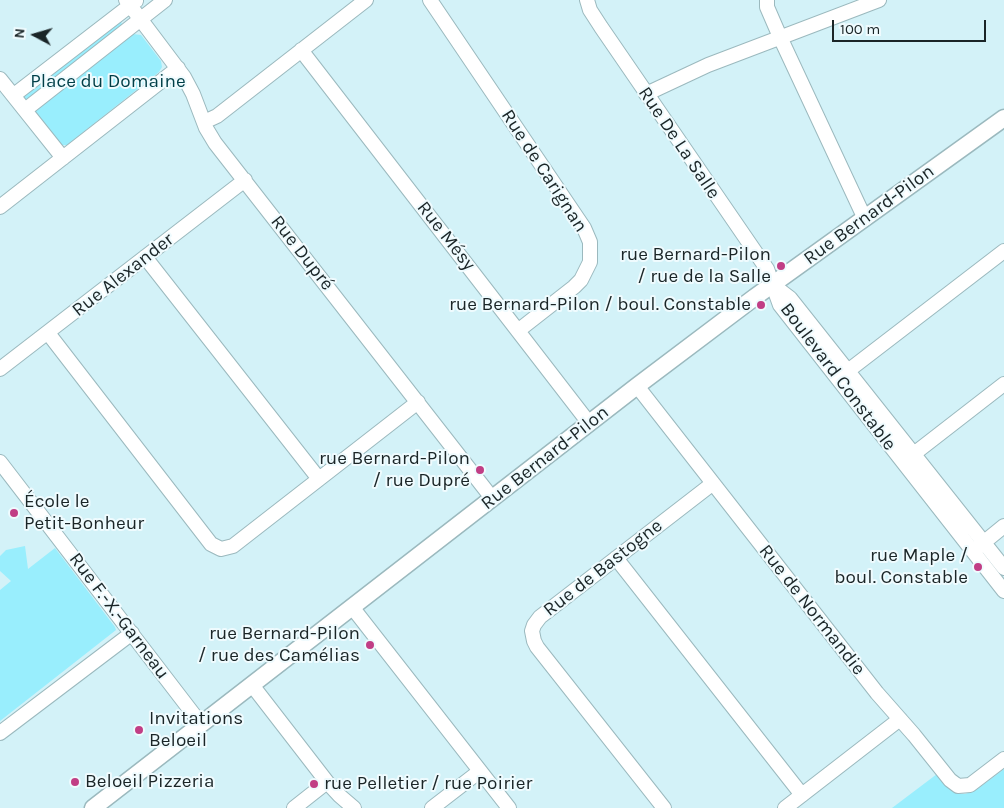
<!DOCTYPE html>
<meta charset="utf-8">
<style>
body{margin:0}
#map{position:relative;width:1004px;height:808px;overflow:hidden;background:#d3f2f8;font-family:Karla,sans-serif}
canvas{display:block}
.north{position:absolute;left:10px;top:10px;width:50px;height:50px;-webkit-text-stroke:4px #effbfe;paint-order:stroke;rotate:276deg;font-size:14px;font-weight:700;line-height:20px;text-align:center;color:#1a2527}
.north::after{content:'';display:block;margin:auto;width:18px;height:22px;background:#1a2527;clip-path:polygon(50% 0,100% 100%,50% 72%,0 100%)}
.scale{position:absolute;left:832px;top:20px;width:154px;height:22px;box-sizing:border-box;border:2px solid #1a2527;border-top:0;padding-left:6px;font-size:15px;line-height:18px;white-space:nowrap;color:#1a2527;-webkit-text-stroke:4px #effbfe;paint-order:stroke}
</style>
<div id="map">
<canvas width="1004" height="808"></canvas>
<div class="north">N</div>
<div class="scale">100 m</div>
</div>
<script>
const c = document.querySelector('canvas').getContext('2d');
c.lineJoin = 'round';
function paint(path, color) {
  c.fillStyle = color;
  c.fill(path, 'evenodd');
}
function toPath(rows) {
  const path = new Path2D();
  for (const r of rows) {
    path.moveTo(r[0], r[1]);
    for (let i = 2; i < r.length; i += 2) path.lineTo(r[i], r[i + 1]);
  }
  return path;
}
function strokePath(path, color, width, dash) {
  c.strokeStyle = color;
  c.lineWidth = width;
  c.lineCap = dash ? 'butt' : 'round';
  c.setLineDash(dash || []);
  c.stroke(path);
}
function drawText(font, color, halo, rows, align = 'center') {
  c.font = font + ' Karla,sans-serif';
  c.lineWidth = 4;
  c.setLineDash([]);
  c.textBaseline = 'middle';
  c.strokeStyle = halo;
  c.fillStyle = color;
  for (const [text, x, y, turn = 0] of rows) {
    c.save();
    c.translate(x, y);
    c.rotate((+turn || 0) * Math.PI / 180);
    c.textAlign = isNaN(turn) ? turn : align;
    if (halo) c.strokeText(text, 0, 0);
    c.fillText(text, 0, 0);
    c.restore();
  }
}
paint(toPath([
 [121,20,122,26,27,100,23,99,22,93],
 [133,34,141,35,161,61,162,67,159,72,67,145,61,145,36,115,35,110],
 [25,546,28,569,55,548,115,627,116,630,0,721,0,590,11,581,0,571,0,556,6,550],
 [1004,769,1004,808,892,808,937,774,951,790,959,794,965,794,976,790]
]), '#99eefd');
const minor = toPath([
 [126,0,184,77,193,94,206,128,215,143,492,498],
 [430,0,584,228,590,242,590,262,581,280,574,287,519,330],
 [587,0,590,10,601,27,767,269,780,305,1004,591],
 [767,0,767,7,780,37,865,219],
 [301,50,589,423],
 [0,79,63,158],
 [646,94,708,65,879,0],
 [14,95,136,1],
 [25,110,165,0],
 [204,122,217,116,366,0],
 [0,207,178,68],
 [145,257,319,479],
 [773,285,790,298,1004,568],
 [48,333,211,544,221,549,233,546,418,402],
 [0,369,245,180],
 [840,377,1004,251],
 [637,386,877,693,914,735,950,780,958,786,970,785,1004,759],
 [906,460,1004,384],
 [0,462,201,724],
 [977,548,1004,526],
 [616,558,802,795],
 [352,607,509,808],
 [252,685,327,782,340,796,354,808],
 [0,733,132,633],
 [294,808,327,782],
 [432,808,480,771],
 [664,808,537,647,534,641,532,631,534,625,540,617,712,484],
 [785,808,900,719]
]);
const major = toPath([
 [93,808,637,386,755,297,1004,118]
]);
strokePath(minor, '#9bb9be', 16);
strokePath(major, '#9bb9be', 19);
strokePath(minor, '#fff', 14);
strokePath(major, '#fff', 16);
for (const [x, y, r, color] of [
 [781,266,5,"#c13e85"],
 [761,305,5,"#c13e85"],
 [480,470,5,"#c13e85"],
 [14,513,5,"#c13e85"],
 [978,567,5,"#c13e85"],
 [370,645,5,"#c13e85"],
 [139,730,5,"#c13e85"],
 [75,782,5,"#c13e85"],
 [314,784,5,"#c13e85"]
]) {
  const dot = new Path2D();
  dot.arc(x, y, r, 0, 2 * Math.PI);
  c.fillStyle = color;
  c.fill(dot);
  strokePath(dot, '#effbfe', 2);
}
drawText('19px', '#003f48', '#effbfe', [
 ["Place du Domaine",108,82]
]);
drawText('19px', '#1a2527', '#effbfe', [
 ["Rue De La Salle",679,143,56],
 ["Rue de Carignan",544,171,57],
 ["Rue Bernard-Pilon",869,215,-36],
 ["Rue Mésy",446,236,52],
 ["Rue Dupré",302,253,52],
 ["Rue Alexander",123,275,-38],
 ["Boulevard Constable",838,377,53],
 ["Rue Bernard-Pilon",545,458,-38],
 ["Rue de Bastogne",603,568,-38],
 ["Rue de Normandie",812,610,52],
 ["Rue F.-X.-Garneau",119,616,53]
]);
drawText('19px', '#1a2527', '#effbfe', [
 ["rue Bernard-Pilon",771,255],
 ["/ rue de la Salle",771,277],
 ["rue Bernard-Pilon / boul. Constable",751,305],
 ["rue Bernard-Pilon",470,459],
 ["/ rue Dupré",470,481],
 ["École le",24,502,"left"],
 ["Petit-Bonheur",24,524,"left"],
 ["rue Maple /",968,556],
 ["boul. Constable",968,578],
 ["rue Bernard-Pilon",360,634],
 ["/ rue des Camélias",360,656],
 ["Invitations",149,719,"left"],
 ["Beloeil",149,741,"left"],
 ["Beloeil Pizzeria",85,782,"left"],
 ["rue Pelletier / rue Poirier",324,784,"left"]
], 'right');
</script>
